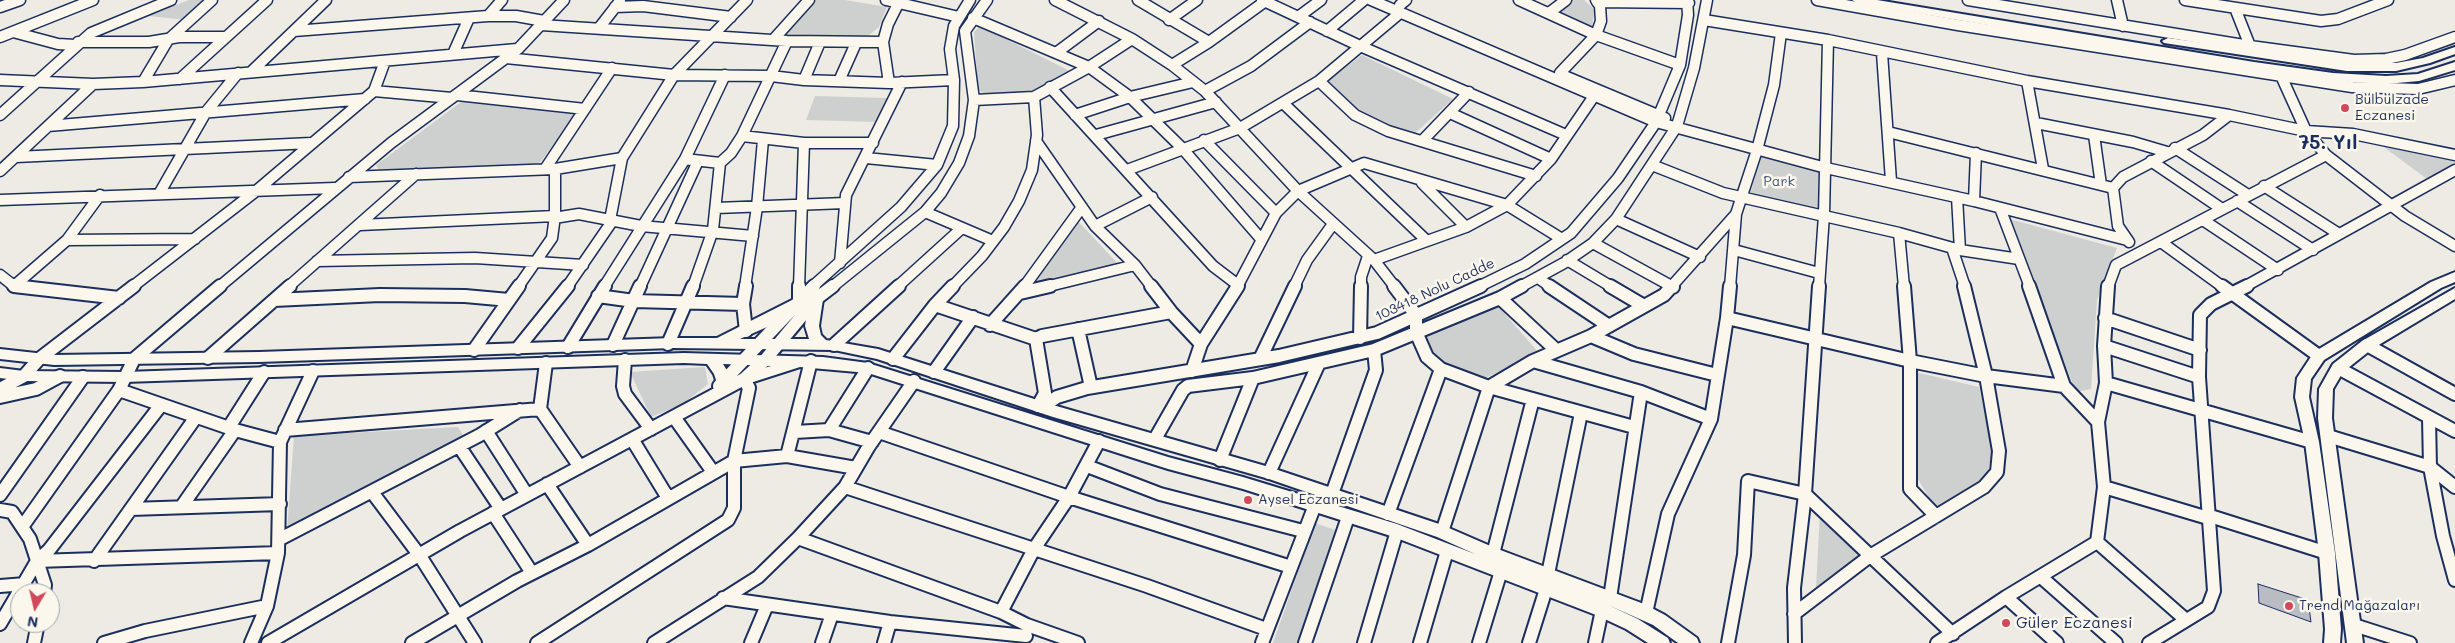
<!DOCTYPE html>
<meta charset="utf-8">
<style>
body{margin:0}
#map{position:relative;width:2455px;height:643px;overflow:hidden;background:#eeebe4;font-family:Mali,sans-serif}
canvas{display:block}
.north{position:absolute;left:10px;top:583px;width:50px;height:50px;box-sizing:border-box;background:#fbf7ec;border:1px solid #a1a7b3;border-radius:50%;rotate:189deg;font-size:14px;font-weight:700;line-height:20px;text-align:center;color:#1b2f5e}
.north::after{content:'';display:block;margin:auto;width:18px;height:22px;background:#d1495b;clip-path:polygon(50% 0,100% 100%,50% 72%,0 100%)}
</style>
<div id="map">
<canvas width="2455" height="643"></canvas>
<div class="north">N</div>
</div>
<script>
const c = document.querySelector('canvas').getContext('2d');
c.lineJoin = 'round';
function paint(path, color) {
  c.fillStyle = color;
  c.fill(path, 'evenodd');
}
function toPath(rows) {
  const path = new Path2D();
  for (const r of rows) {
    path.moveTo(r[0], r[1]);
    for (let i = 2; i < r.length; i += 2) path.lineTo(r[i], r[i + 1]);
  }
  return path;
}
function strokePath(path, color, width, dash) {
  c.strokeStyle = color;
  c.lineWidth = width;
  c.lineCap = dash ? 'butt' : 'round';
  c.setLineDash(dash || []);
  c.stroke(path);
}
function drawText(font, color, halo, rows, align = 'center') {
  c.font = font + ' Mali,sans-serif';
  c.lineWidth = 5;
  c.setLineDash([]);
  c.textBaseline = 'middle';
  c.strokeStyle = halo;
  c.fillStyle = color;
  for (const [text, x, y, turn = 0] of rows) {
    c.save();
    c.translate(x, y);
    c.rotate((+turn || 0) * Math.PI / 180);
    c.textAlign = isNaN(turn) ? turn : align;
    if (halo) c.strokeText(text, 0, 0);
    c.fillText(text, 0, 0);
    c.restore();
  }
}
paint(toPath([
 [189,0,208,0,187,20,148,16],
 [816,0,845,0,887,7,879,27,860,42,781,38],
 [1572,0,1584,0,1595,10,1591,30,1552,13],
 [980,26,1072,72,1025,94,987,95,978,90,974,32],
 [1362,55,1453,99,1413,135,1369,120,1336,94,1328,81],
 [815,96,887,98,879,122,806,120],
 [461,102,577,113,539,164,380,172,376,165],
 [2381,145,2455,160,2455,165,2427,179],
 [1762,155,1822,169,1819,212,1749,197],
 [2009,219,2117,248,2097,300,2091,389,2076,392],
 [1077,220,1121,267,1041,286,1034,279],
 [1497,305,1539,353,1481,380,1439,362,1421,339],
 [705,367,708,384,683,404,651,417,630,372],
 [1915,372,1979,387,1992,451,1987,478,1950,504,1934,506,1916,476],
 [458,427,466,440,287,531,294,436],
 [1820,513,1861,555,1816,588],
 [1315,523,1341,532,1302,643,1273,643]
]), '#cecfcf');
const building = toPath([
 [2258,584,2308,600,2311,622,2259,603,2258,584]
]);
paint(building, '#b9bcc3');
strokePath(building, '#1b2f5e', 1);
const minorFar1 = toPath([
 [886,0,959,17],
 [1055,0,1132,39,1172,65,1205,91,1298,191,1374,260,1395,287],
 [1138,0,1209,42],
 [1262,0,1360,46,1566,135],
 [1371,0,1656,122,1826,168,1974,201,2127,240],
 [1519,0,1596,35,1680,65],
 [1817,0,1958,25,2352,87,2418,89,2455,80],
 [1968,0,2250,46,2354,60,2386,59,2405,55,2455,37],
 [2117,0,2123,26],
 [2185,0,2321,21,2338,19,2388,0],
 [1597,2,1689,3],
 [1400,5,1406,0],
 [0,7,20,0],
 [615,7,643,6,731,17],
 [2235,8,2250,46],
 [1549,13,1566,0],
 [488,16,516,16,544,21],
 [1298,17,1321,0],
 [973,18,1089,67,1130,97,1182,148,1261,239],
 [1169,20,1197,0],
 [1704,20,1828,40,2027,81,2229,115,2306,131,2353,134,2455,155],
 [541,25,787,41,883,42],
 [599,28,620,1],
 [294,31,488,16,502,0],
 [1327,31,1364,0],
 [13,32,58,44,75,45],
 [0,37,93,0],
 [773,40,809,0],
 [78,42,149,42,179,37,225,37],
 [1056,53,1099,21],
 [1882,53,1891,181],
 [453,54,469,18],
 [506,58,674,75,771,76,804,80,889,83,954,80],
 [1172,65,1209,42,1267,0],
 [251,72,326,0],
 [1560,73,1596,35,1601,21,1600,6,1596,0],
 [1560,74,1665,118],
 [2282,78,2306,131,2326,155,2405,216,2455,246],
 [180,79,267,0],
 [0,80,93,84],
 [804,80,820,42],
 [839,81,856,43],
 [1319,81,1355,115,1388,131,1536,176],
 [2027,81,2043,169],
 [143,82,168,40,212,0],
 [889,83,883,42,888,24,900,0],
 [1050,87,1213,266,1238,285],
 [374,91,452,98],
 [1205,91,1251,66,1310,22],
 [457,95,585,109],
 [974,100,1034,97,1089,67,1132,39],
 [1283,103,1427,241],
 [1450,113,1551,159],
 [0,115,91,33,171,0],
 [1075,115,1130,97,1193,82],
 [2036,123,2133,142,2167,152],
 [48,126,365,99],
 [1888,132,2113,188],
 [1096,135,1216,102],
 [2094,135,2101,185],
 [742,136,804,143,873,143],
 [1204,140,1276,213],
 [1423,140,1469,92],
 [1036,141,1095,226,1135,265,1152,287],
 [2175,148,2248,195],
 [16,157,311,143],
 [866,158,937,165],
 [685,159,725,75],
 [2151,161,2222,209],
 [1652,165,1723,193,1899,233,1960,250,2019,259],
 [545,169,612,68],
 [1127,170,1240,128,1319,81,1400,13],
 [0,171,93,84,143,82,517,49],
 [349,177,555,169,622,158],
 [1422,183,1466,227],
 [2264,186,2339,234],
 [159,194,206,112,238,73],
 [1957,197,1960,250],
 [0,200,335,188],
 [1974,201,1976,153],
 [2237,201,2313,250],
 [716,208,845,203],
 [2000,208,2030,287],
 [925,212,993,241],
 [554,218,579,214,641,226,753,236],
 [1616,219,1700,257],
 [610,220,622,158,674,75,747,0],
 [2203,220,2278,270],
 [360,225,555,216],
 [1095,226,1152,197],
 [1899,233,1904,287],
 [67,240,195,239],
 [2129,242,2118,226,2113,188,2123,177,2203,135,2229,115],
 [2161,242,2223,287],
 [1593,243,1673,287],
 [1952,248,1965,287],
 [1734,250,1819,273],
 [1374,260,1466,227,1507,205,1551,159,1594,96],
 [1567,260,1612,287],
 [317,261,475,258,583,265],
 [840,263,846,195,902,82],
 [0,275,14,286,23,287],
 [1538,278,1551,287],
 [14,286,67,240,100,195],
 [132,287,256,191,374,91,385,61],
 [219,287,391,143,518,49,564,0],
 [288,287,416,174],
 [518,287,552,238,555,216,555,169],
 [567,287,613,220],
 [604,287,685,159,720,163,731,153,742,136,787,41],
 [640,287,698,161],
 [693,287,713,230,720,163],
 [745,287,757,207,763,140],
 [799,287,804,143],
 [812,287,901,207,937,165,953,126,954,80,950,49,954,26,970,0],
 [832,287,925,212,941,193,959,163,969,136,974,100,965,31,987,0],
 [897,287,962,228],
 [952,287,982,256,1004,227,1019,201,1032,170,1037,135,1034,97],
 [1024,287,1082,207],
 [1045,287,1135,265],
 [1237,287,1276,213,1298,191,1364,163,1507,205,1562,239],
 [1294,287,1307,260,1333,224],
 [1361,287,1361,277,1368,256],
 [1478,287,1525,264,1571,233,1618,178,1656,122,1680,65,1688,15,1687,0],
 [1520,287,1564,263,1593,243,1616,219,1677,126,1694,68,1707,0],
 [1671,287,1736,214],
 [1730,287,1736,214,1757,150,1774,85,1781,33],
 [1819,287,1824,215,1828,40],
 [2108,287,2116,265,2326,155],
 [2244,287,2455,170]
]);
const minor = toPath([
 [14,286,119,298],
 [220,286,134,359,119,390,235,430,280,442],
 [746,286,743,304,746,331],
 [1151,286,1171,312,1201,344],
 [1394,286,1416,315,1416,332,1427,357,1441,369,1489,387,1634,427],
 [1549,286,1609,326],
 [1610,286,1644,306],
 [1671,286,1673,287],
 [1904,286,1910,361,1910,489,1936,516],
 [2029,286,2064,386,2098,422],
 [2222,286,2319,356],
 [1020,293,1050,286],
 [598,296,634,301,743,304],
 [1500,298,1556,350],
 [799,299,799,286],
 [274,300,380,295,465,296,509,300],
 [935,305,1036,339,1042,336,1171,312],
 [1727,318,1910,361,1986,376,2064,386],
 [2105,318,2200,350],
 [990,325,1025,286],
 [1078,329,1091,387],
 [1591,336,1634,354,1717,375],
 [1360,338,1361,286],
 [1036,339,1045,393,1038,406],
 [668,344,693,286],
 [613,345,640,286],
 [834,345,899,286],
 [2367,345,2455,394],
 [2104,346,2199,377],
 [568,347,605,286],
 [518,348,568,286],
 [474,350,519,286],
 [208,358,290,286],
 [893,359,935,305,953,286],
 [1260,359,1295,286],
 [625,360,623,386,625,394,651,429],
 [1533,361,1641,392,1711,419],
 [546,363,540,409,580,467],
 [2338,368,2455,431],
 [1192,371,1201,344,1238,286],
 [934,372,973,317],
 [2106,383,2312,442],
 [719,386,814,286],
 [0,389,24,376,39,359,134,286],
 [0,397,36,389,60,376],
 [1042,407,1057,397,1087,388,1279,356,1377,333,1481,286],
 [674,417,713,472],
 [2429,418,2430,467,2443,536,2455,580],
 [229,427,264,372],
 [285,430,540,409],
 [829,430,868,368],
 [486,431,527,495],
 [795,432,829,430,872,442],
 [879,432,1069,497,1291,567],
 [2328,436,2430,467,2455,487],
 [632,439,668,498],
 [1155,439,1183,390,1188,386,1253,378,1374,350,1500,298,1522,286],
 [459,446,501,509],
 [787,456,811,361],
 [1220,460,1253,378],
 [1087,466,1160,494,1303,531],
 [1269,473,1319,363],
 [547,484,588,545],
 [845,487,1147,586,1266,629],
 [2104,487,2208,518],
 [372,492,420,556,475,643],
 [1332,494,1376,370,1374,350],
 [0,495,83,377],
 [182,506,235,430],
 [131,509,280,504],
 [0,510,12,512,30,539,45,585,44,593],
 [493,513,532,573],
 [1388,514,1441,369],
 [2207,515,2327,553],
 [22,527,119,390],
 [1442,532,1489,387,1533,361,1591,336,1664,295,1672,286],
 [798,538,1001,612,1027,625,1078,643],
 [280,539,480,435,520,410],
 [2097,542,2186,620],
 [1493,554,1533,399],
 [37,561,278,553],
 [94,561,196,417],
 [1548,574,1581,413],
 [2041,577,2116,643],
 [0,586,25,584],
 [2006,597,2057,643],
 [723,598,890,622,1026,636],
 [1610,598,1641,392],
 [1001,612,1034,549,1069,497,1099,441],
 [1646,613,1668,514,1711,419,1727,318,1730,286],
 [1794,614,1870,556,1984,487,1997,472,1999,451,1986,376,1964,286],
 [0,624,37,561,49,550,161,405],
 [2354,625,2410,643],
 [34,643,38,623],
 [104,643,145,631,267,606],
 [251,643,267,606,278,553,280,442,313,371],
 [268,643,460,531,744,379,765,360,816,299,833,286],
 [412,643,517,581,588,545,734,461,787,456,856,468],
 [537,643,728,520,734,508,734,461,749,388,744,379],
 [654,643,758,577,798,538,845,487,869,446,914,381],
 [751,643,767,605],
 [822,643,832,614],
 [884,643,890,622],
 [1262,643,1315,505],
 [1305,643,1348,517],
 [1364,643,1397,531],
 [1420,643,1447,551],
 [1479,643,1501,571],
 [1529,643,1546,589],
 [1595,643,1602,610],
 [1728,643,1744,555,1748,481,1805,494,1953,634],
 [1795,643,1794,588,1805,494,1819,286],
 [1937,643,2006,597,2097,542,2104,487,2098,422,2106,383,2104,346,2108,286],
 [2149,643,2208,607,2214,591,2199,377,2200,315,2211,304,2247,286]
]);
const major = toPath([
 [1852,0,1877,0,2254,62,2333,73,2386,76,2418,74,2455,62,2455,70,2419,81,2386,84,2333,81,2254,70,1857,3,1852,0],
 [2168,38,2347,63,2396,63,2423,58,2455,47,2455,54,2430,63,2396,71,2347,71,2164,43,2162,41,2168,38],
 [2455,272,2455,282,2441,288,2324,360,2311,379,2309,397,2319,442,2335,553,2341,629,2340,643,2324,643,2325,629,2319,553,2305,442,2295,397,2297,378,2314,352,2431,282,2455,272],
 [2455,288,2455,299,2372,349,2343,372,2333,389,2332,418,2363,643,2347,643,2318,418,2319,389,2333,364,2362,341,2455,288],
 [816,294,823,299,819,326,821,335,826,340,878,349,1053,405,1269,467,1442,525,1495,548,1644,604,1665,615,1697,638,1699,643,1678,643,1653,625,1608,605,1638,619,1668,638,1670,643,1648,643,1626,629,1596,615,1394,537,1243,489,1168,469,868,373,800,367,744,385,739,383,737,379,739,375,771,366,723,364,728,372,730,382,728,386,723,388,718,386,714,374,707,364,684,363,125,382,24,381,0,378,0,368,24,371,125,372,684,353,823,357,868,363,1168,457,1243,477,1397,524,1475,554,1437,537,1269,479,1053,417,877,359,834,350,673,348,259,362,54,365,0,359,0,349,54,355,259,352,673,338,717,338,794,299,799,300,801,304,799,308,767,327,740,339,809,339,805,326,809,299,816,294]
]);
strokePath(minorFar1, '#1b2f5e', 13);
strokePath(minor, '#1b2f5e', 16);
strokePath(major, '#1b2f5e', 4);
strokePath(minorFar1, '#fbf7ec', 10);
strokePath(minor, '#fbf7ec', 12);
paint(major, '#fbf7ec');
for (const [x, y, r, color] of [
 [2345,108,5,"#d1495b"],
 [1248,500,5,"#d1495b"],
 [2289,606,5,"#d1495b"],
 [2006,623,5,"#d1495b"]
]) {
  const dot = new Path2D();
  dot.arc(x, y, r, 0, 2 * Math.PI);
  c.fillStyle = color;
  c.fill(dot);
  strokePath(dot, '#fbf7ec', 2);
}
drawText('14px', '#1b2f5e', '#fbf7ec', [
 ["Bülbülzade",2355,100],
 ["Eczanesi",2355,116],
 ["Aysel Eczanesi",1258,500],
 ["Trend Mağazaları",2299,606]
], 'left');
drawText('14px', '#48577a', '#fbf7ec', [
 ["Park",1779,182]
]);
drawText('14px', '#1b2f5e', '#fbf7ec', [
 ["103418 Nolu Cadde",1435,290,-25]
]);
drawText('16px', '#1b2f5e', '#fbf7ec', [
 ["Güler Eczanesi",2016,623]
], 'left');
drawText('bold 19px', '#1b2f5e', '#fbf7ec', [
 ["75. Yıl",2328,143]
]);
</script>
